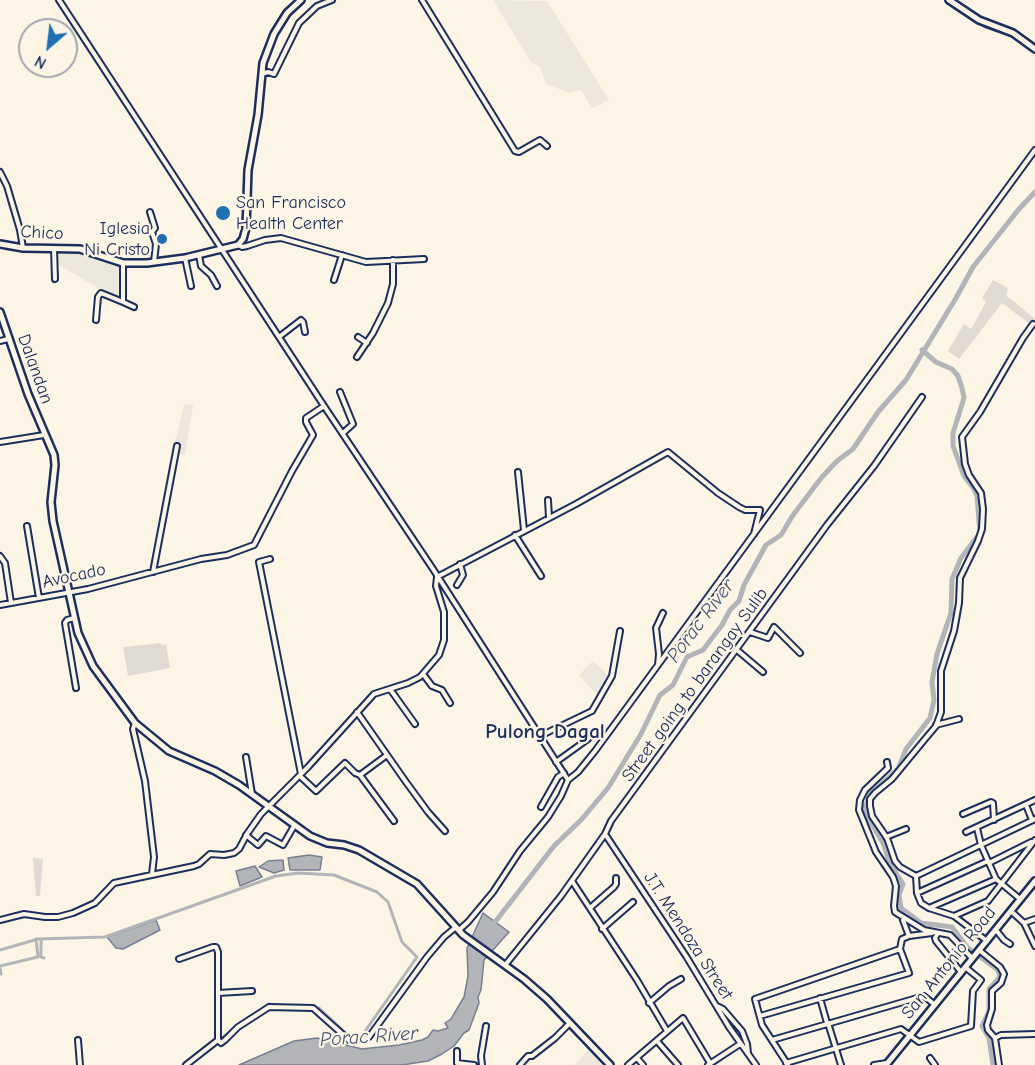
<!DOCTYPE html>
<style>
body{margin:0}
#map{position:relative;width:1035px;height:1065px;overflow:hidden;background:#fcf5e5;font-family:"Comic Neue",sans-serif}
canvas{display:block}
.north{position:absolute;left:18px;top:18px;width:60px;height:60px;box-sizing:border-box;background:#fcf5e5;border:2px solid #a2a6af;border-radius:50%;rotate:208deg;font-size:16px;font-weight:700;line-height:24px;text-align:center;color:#1b2f5e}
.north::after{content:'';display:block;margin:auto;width:21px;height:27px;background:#1f6fb2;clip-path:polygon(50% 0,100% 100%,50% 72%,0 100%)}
</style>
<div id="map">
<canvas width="1035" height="1065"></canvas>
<div class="north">N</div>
</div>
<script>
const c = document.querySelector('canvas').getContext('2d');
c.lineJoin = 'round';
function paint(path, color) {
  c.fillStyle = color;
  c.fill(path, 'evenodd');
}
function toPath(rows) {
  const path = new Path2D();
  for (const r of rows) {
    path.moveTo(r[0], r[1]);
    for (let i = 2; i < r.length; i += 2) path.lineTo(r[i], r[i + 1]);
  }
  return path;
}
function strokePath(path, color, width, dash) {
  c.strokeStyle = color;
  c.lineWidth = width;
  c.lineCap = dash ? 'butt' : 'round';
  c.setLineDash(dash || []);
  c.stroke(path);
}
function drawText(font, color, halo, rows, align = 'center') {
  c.font = font + ' "Comic Neue",sans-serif';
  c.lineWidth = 4.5;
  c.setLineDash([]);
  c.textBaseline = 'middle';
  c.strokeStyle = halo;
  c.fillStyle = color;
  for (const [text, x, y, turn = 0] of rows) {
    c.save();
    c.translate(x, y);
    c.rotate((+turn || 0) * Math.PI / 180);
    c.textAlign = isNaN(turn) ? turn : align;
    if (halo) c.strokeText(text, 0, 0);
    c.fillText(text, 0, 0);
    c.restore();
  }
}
paint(toPath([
 [493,0,547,1,609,100,592,108,581,90,570,93,546,84,540,67,531,62],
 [55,250,82,251,122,265,122,302,57,264],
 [184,404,193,405,185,455,175,453,174,447],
 [593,661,609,676,598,696,579,675],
 [590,1048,605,1065,575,1065]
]), '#ece7dc');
paint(toPath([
 [993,280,1008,288,1006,295,1035,319,1030,324,1002,303,959,359,948,351,964,324,971,329,986,302,982,298],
 [161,643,161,645,166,644,170,668,128,676,123,647],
 [33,858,43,859,40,896,36,896]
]), '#dfdbd4');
const water = toPath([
 [309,855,322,857,320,870,290,870,288,858,309,855],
 [283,860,284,870,274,873,259,867,268,861,283,860],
 [255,866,262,877,240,886,236,871,255,866],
 [483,913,509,932,484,960,481,990,478,997,479,1003,469,1030,464,1033,454,1046,442,1054,428,1061,402,1065,239,1065,294,1041,317,1038,362,1049,399,1045,422,1040,428,1037,433,1030,438,1031,448,1028,445,1023,451,1019,464,997,468,976,467,948,483,913],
 [156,920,160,930,123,949,116,948,107,937,156,920]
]);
paint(water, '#b2b4b8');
strokePath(water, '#767f94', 1.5);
strokePath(toPath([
 [954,6,962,13,986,28,1014,37,1035,53],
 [249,1017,268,1004],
 [221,1038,233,1029]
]), '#767f94', 1.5);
strokePath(toPath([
 [41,939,41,957,44,958],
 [0,950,38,939,105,937,276,876,298,873,334,875,377,892,388,902,402,942,417,957,361,1037,351,1038,319,1008,314,1008],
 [0,966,38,957,36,939],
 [0,968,1,974],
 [268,1004,293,1006]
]), '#b2b4b8', 3);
strokePath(toPath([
 [922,350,936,362,952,369,958,376,962,388,964,398,953,433,953,446,964,476,974,489,977,496,980,533,961,558,952,579,951,613,937,654,932,682,934,700,930,718,906,749,898,769,870,794,865,808,867,815,884,845,889,862,903,884,899,895,901,908,921,923,952,927,967,947,998,970,1000,977,989,989,989,1011,982,1026,989,1038,993,1065],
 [492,926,554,846,581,820,608,788,641,734,660,695,673,685,687,657,703,650,722,625,730,610,739,601,744,585,766,545,781,535,793,515,822,477,837,461,853,449,878,412,906,380,956,298,973,267,1019,209,1035,192]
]), '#b2b4b8', 5);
const street = toPath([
 [59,0,324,406,433,569,568,780],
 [422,0,515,151,519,152,540,140,547,146],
 [262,74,268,72,274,74,299,23,317,6,332,0],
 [0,172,7,186,20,230,23,248],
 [150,212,155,228,152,232,156,244,154,262],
 [238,245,242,247,247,246,265,240,281,238,366,262,424,259],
 [54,249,55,279],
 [199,255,201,266,211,275,217,286],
 [185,258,191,286],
 [123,263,123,302,134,307],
 [334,280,342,255],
 [96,320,98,297,101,293,123,302],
 [279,337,301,320,303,322,305,332],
 [358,337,367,343],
 [0,341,8,339],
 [357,357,373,333,388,303,393,284,393,260],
 [340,392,353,424,343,433],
 [0,442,44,435],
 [518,472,524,530],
 [548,500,549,518],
 [27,526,39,598],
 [515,535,541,576],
 [0,556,5,563,11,603],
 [270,559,259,562,301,774],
 [153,572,177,446],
 [457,585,463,575,460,564],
 [0,605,88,589,201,559,227,555,254,545,292,471,313,435,306,422,306,418,324,406],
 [74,618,67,620,65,623,76,688],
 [750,632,768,638,774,627,800,653],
 [737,650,763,672],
 [658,665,659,654,656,628,663,613],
 [423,674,432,686,442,690,450,703],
 [390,689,415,724],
 [357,712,406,782,428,812,445,831],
 [135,723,133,729,145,781,154,857,152,874],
 [936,725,959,719],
 [540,736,592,711,612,676,620,631],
 [387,755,360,775,394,821],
 [246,757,252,794],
 [556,762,588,739],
 [887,762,888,768,865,790,860,800,859,810,876,852,893,877,896,886,894,906,895,912,924,930,950,935,972,958],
 [300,776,316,791,345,763,355,773,360,775],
 [1026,805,1032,820],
 [541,807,558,777,564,773],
 [963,814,991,802,993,803,994,820],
 [977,828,981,845,996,879,1020,899],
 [966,832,1035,800],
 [605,834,686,956,729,1027,756,1065],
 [246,835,258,845,266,836,283,845,294,826],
 [886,837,906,829],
 [989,863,1031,842],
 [916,876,900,867,895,861,887,838,872,816,870,806,870,799,875,793,892,779,925,739,936,726,941,712,941,671,954,631,959,603,960,578,978,541,982,529,983,509,981,493,969,475,965,464,962,437,980,412,1023,338,1033,324],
 [916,876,1035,819],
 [916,876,917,893,921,903,929,908,954,916,987,941],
 [572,881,637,980,667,1031],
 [917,893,988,861],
 [590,908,614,887,616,884,616,878],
 [929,908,996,879],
 [1011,911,1024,923,1035,946],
 [954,916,988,901,1035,840],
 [0,920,24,914,45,917,58,917,73,913,95,903,114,883,194,866,199,864,210,854,224,855,234,853,239,849,247,834,261,814,308,767,374,694,408,683,420,677,439,655,444,640,444,612,436,586,437,577,576,504,668,452,718,493,739,507,745,510,760,510,754,534],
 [903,920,909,936],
 [1024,923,1035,919],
 [602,929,633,902],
 [459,930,468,922,493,892,520,851,548,817,561,796,568,780,578,772,595,751,1035,150],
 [996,930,1004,940,1010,944],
 [938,933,935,938,936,941,961,972],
 [900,949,902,939,909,936,932,933],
 [979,950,1000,967,1004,974,1001,983,992,991,992,1009,987,1025,988,1030,995,1038,999,1065],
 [179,959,213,947,216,947,218,952,218,1040],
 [506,964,561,896,605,834,611,821,827,525,874,466,922,397],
 [218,993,252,991],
 [820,998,827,1023],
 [649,1003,669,986,681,979],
 [717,1006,723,1009,742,1031,747,1044,748,1053],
 [760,1016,909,973,900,949,755,999,762,1025,788,1065],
 [828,1023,841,1065],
 [995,1038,1001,1035,1035,1034],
 [78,1040,80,1065],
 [772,1040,924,996,935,1005],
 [657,1041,678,1065],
 [457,1051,457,1063,474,1065],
 [637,1058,643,1065],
 [930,1058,935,1065],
 [786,1063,901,1029,919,1042,971,1026,973,991,981,980,965,967],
 [186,1065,218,1040,221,1043,225,1040,238,1027,269,1007,313,1008,349,1040,361,1040,369,1037,427,957,444,937,456,927],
 [482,1065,481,1056,486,1026],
 [520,1065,528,1056,532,1056,555,1038,570,1023],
 [628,1065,683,1018,710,1063],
 [708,1065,740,1044],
 [874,1065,887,1063]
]);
const secondary = toPath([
 [949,0,979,20,1013,33,1035,49],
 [0,244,23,248,80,249,123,263,147,263,185,258,238,245,243,239,246,228,248,170,258,115,263,63,274,34,287,13,301,0],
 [0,312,28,394,54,455,55,465,51,502,53,521,78,633,93,666,135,723,169,751,215,771,239,785,310,836,327,843,344,845,359,850,417,884,463,935,524,979,547,999,610,1065],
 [886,1065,1035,881]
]);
strokePath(street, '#1b2f5e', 8);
strokePath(secondary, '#1b2f5e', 10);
strokePath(street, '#fcf5e5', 4);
strokePath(secondary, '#fcf5e5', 5);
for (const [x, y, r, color] of [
 [223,213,8,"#1f6fb2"],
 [162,239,6,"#1f6fb2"]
]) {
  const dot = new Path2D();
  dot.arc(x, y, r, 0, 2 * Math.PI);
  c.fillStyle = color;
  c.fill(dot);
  strokePath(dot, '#fcf5e5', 2);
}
drawText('18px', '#1b2f5e', '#fcf5e5', [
 ["San Francisco",236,203],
 ["Health Center",236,224],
 ["Iglesia",150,229,"right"],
 ["Ni Cristo",150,250,"right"]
], 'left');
drawText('18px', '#1b2f5e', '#fcf5e5', [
 ["Chico",42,233,3],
 ["Dalandan",35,369,70],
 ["Avocado",74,576,-12],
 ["Street going to barangay Sulib",695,685,-54],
 ["J.T. Mendoza Street",688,936,57],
 ["San Antonio Road",949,963,-51]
]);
drawText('italic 20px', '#485779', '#fcf5e5', [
 ["Porac River",701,621,-53],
 ["Porac River",369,1037,-4]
]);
drawText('bold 21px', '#1b2f5e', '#fcf5e5', [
 ["Pulong Dagal",545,732]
]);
</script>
